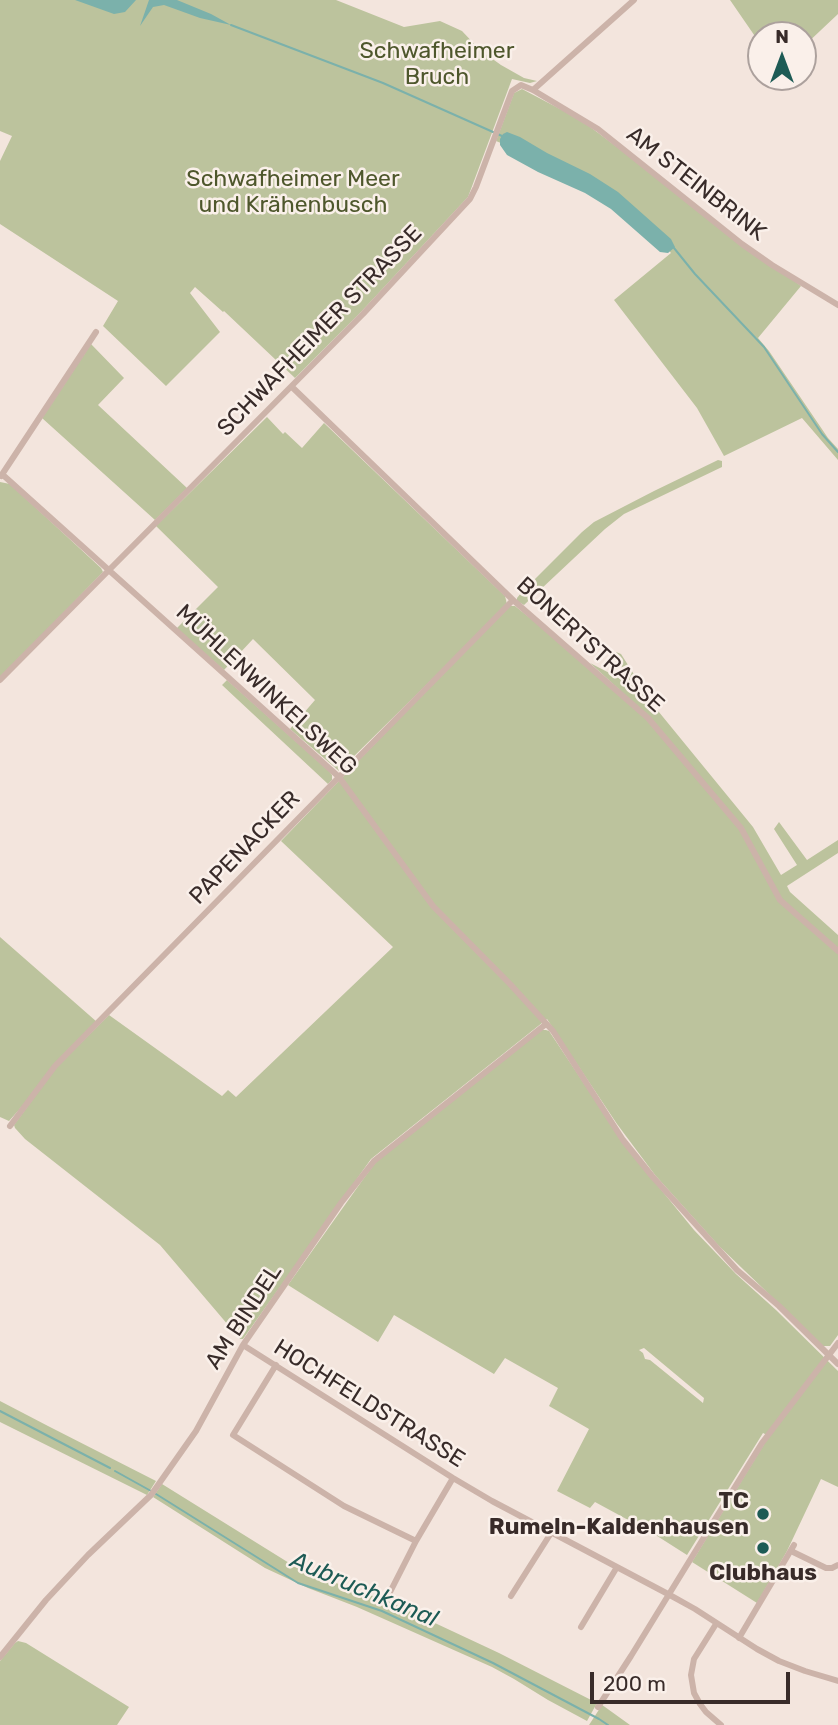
<!DOCTYPE html>
<meta charset="utf-8">
<style>
body{margin:0}
#map{position:relative;width:838px;height:1725px;overflow:hidden;background:#f3e5dd;font-family:Rubik,sans-serif}
canvas{display:block}
.north{position:absolute;left:747px;top:21px;width:70px;height:70px;box-sizing:border-box;background:#faf0ea;border:2px solid #aca19d;border-radius:50%;rotate:0deg;font-size:19px;font-weight:700;line-height:28px;text-align:center;color:#382b29}
.north::after{content:'';display:block;margin:auto;width:24px;height:32px;background:#1d5b55;clip-path:polygon(50% 0,100% 100%,50% 72%,0 100%)}
.scale{position:absolute;left:590px;top:1672px;width:200px;height:32px;box-sizing:border-box;border:4px solid #382b29;border-top:0;padding-left:9px;font-size:21px;line-height:24px;white-space:nowrap;color:#382b29;-webkit-text-stroke:5px #faf0ea;paint-order:stroke}
</style>
<div id="map">
<canvas width="838" height="1725"></canvas>
<div class="north">N</div>
<div class="scale">200 m</div>
</div>
<script>
const c = document.querySelector('canvas').getContext('2d');
c.lineJoin = 'round';
function paint(path, color) {
  c.fillStyle = color;
  c.fill(path, 'evenodd');
}
function toPath(rows) {
  const path = new Path2D();
  for (const r of rows) {
    path.moveTo(r[0], r[1]);
    for (let i = 2; i < r.length; i += 2) path.lineTo(r[i], r[i + 1]);
  }
  return path;
}
function strokePath(path, color, width, dash) {
  c.strokeStyle = color;
  c.lineWidth = width;
  c.lineCap = dash ? 'butt' : 'round';
  c.setLineDash(dash || []);
  c.stroke(path);
}
function drawText(font, color, halo, rows, align = 'center') {
  c.font = font + ' Rubik,sans-serif';
  c.lineWidth = 5;
  c.setLineDash([]);
  c.textBaseline = 'middle';
  c.strokeStyle = halo;
  c.fillStyle = color;
  for (const [text, x, y, turn = 0] of rows) {
    c.save();
    c.translate(x, y);
    c.rotate((+turn || 0) * Math.PI / 180);
    c.textAlign = isNaN(turn) ? turn : align;
    if (halo) c.strokeText(text, 0, 0);
    c.fillText(text, 0, 0);
    c.restore();
  }
}
paint(toPath([
 [0,0,336,0,404,27,440,21,462,31,480,50,501,65,524,78,537,81,530,83,512,79,468,197,360,313,295,378,224,311,223,312,195,287,190,293,220,332,166,386,103,326,118,301,0,224,0,161,12,136,0,131],
 [730,0,838,0,838,14,803,47,803,35,761,35,761,45],
 [522,89,579,119,597,132,801,286,758,338,769,351,828,438,838,449,838,460,802,418,724,456,697,408,614,300,671,253,654,233,575,174,496,141,514,93],
 [91,344,124,378,98,405,187,488,155,520,42,418],
 [267,417,283,434,285,432,302,448,324,423,505,596,506,600,507,605,339,771,290,729,315,700,253,639,224,670,176,629,218,587,156,526],
 [718,460,722,461,722,467,624,514,605,529,524,605,517,601,517,598,521,593,582,532,594,522,654,491],
 [0,482,10,484,101,568,103,572,0,678],
 [508,606,515,606,622,692,590,663,623,680,624,672,615,655,616,652,621,654,654,706,753,827,781,875,797,865,774,829,779,822,807,860,838,840,838,853,787,886,790,892,838,935,838,1335,830,1346,823,1346,719,1246,655,1175,617,1124,547,1019,371,1159,243,1339,240,1339,160,1245,25,1139,15,1128,14,1125,55,1069,109,1015,222,1096,228,1090,236,1097,393,947,281,841],
 [227,680,329,771,332,775,332,780,328,784,222,685],
 [0,937,97,1022,9,1121,0,1117],
 [540,1030,546,1030,549,1031,627,1148,694,1230,736,1274,776,1310,838,1371,838,1487,821,1479,787,1551,757,1603,692,1562,769,1436,763,1433,687,1555,654,1534,595,1502,590,1508,557,1491,589,1429,549,1406,558,1388,505,1358,494,1374,394,1315,378,1342,288,1285,364,1178,376,1162],
 [644,1348,704,1398,703,1403,650,1360,645,1359,643,1353,639,1350],
 [0,1401,48,1426,156,1481,147,1495,0,1422],
 [162,1484,302,1571,390,1602,499,1653,597,1703,587,1721,548,1700,514,1679,492,1667,357,1607,308,1588,265,1568,153,1497],
 [18,1641,26,1643,129,1707,117,1725,0,1725,0,1661,15,1643],
 [602,1705,605,1707,630,1725,589,1725]
]), '#bcc39d');
paint(toPath([
 [75,0,136,0,125,12,114,14],
 [149,0,177,0,211,14,231,25,200,18,164,5,153,7,140,26],
 [507,132,520,137,547,153,590,174,618,192,671,239,675,247,668,253,660,252,611,209,585,193,538,172,507,155,500,145,500,139,503,134]
]), '#7bb1ab');
strokePath(toPath([
 [231,25,383,83,502,136],
 [674,248,695,274,764,347,822,434,838,452],
 [0,1411,110,1468],
 [115,1471,151,1491],
 [156,1494,298,1583,382,1611,493,1663,599,1719,608,1725]
]), '#7bb1ab', 2);
strokePath(toPath([
 [533,90,634,0],
 [292,387,513,600,648,718,741,828,780,900,838,951],
 [3,475,339,777,433,906,510,984,553,1031,623,1140,652,1176,737,1270,779,1306,838,1364],
 [1,476,96,332],
 [0,680,363,314,470,199,476,187,512,91,521,85,533,90,598,129,742,244,772,265,838,305],
 [10,1126,55,1066,513,600],
 [243,1345,453,1478,492,1501,668,1594,695,1609,757,1649,779,1661,805,1671,838,1681],
 [276,1365,233,1435,344,1506,416,1541],
 [791,1551,826,1568,832,1568,838,1565],
 [511,1596,551,1533],
 [385,1602,416,1541,453,1478],
 [716,1624,694,1659,691,1675,694,1693,700,1704,706,1712,721,1725],
 [581,1627,617,1567],
 [739,1638,794,1545],
 [0,1657,46,1600,88,1555,151,1495,196,1431,243,1345,341,1203,374,1161,546,1024],
 [598,1707,631,1656,762,1443,838,1343]
]), '#ccb3a9', 6);
for (const [x, y, r, color] of [
 [763,1514,7,"#1d5b55"],
 [763,1548,7,"#1d5b55"]
]) {
  const dot = new Path2D();
  dot.arc(x, y, r, 0, 2 * Math.PI);
  c.fillStyle = color;
  c.fill(dot);
  strokePath(dot, '#faf0ea', 2.5);
}
drawText('23px', '#4e572c', '#faf0ea', [
 ["Schwafheimer",437,51],
 ["Bruch",437,77],
 ["Schwafheimer Meer",293,179],
 ["und Krähenbusch",293,205]
]);
drawText('23px', '#382b29', '#faf0ea', [
 ["AM STEINBRINK",696,184,38],
 ["SCHWAFHEIMER STRASSE",320,331,-46],
 ["BONERTSTRASSE",590,645,42],
 ["MÜHLENWINKELSWEG",266,690,43],
 ["PAPENACKER",245,848,-46],
 ["AM BINDEL",244,1317,-57],
 ["HOCHFELDSTRASSE",369,1404,32]
]);
drawText('bold 23px', '#382b29', '#faf0ea', [
 ["TC",749,1501],
 ["Rumeln-Kaldenhausen",749,1527],
 ["Clubhaus",763,1573,"center"]
], 'right');
drawText('italic 24px', '#1d5b55', '#faf0ea', [
 ["Aubruchkanal",364,1590,23]
]);
</script>
